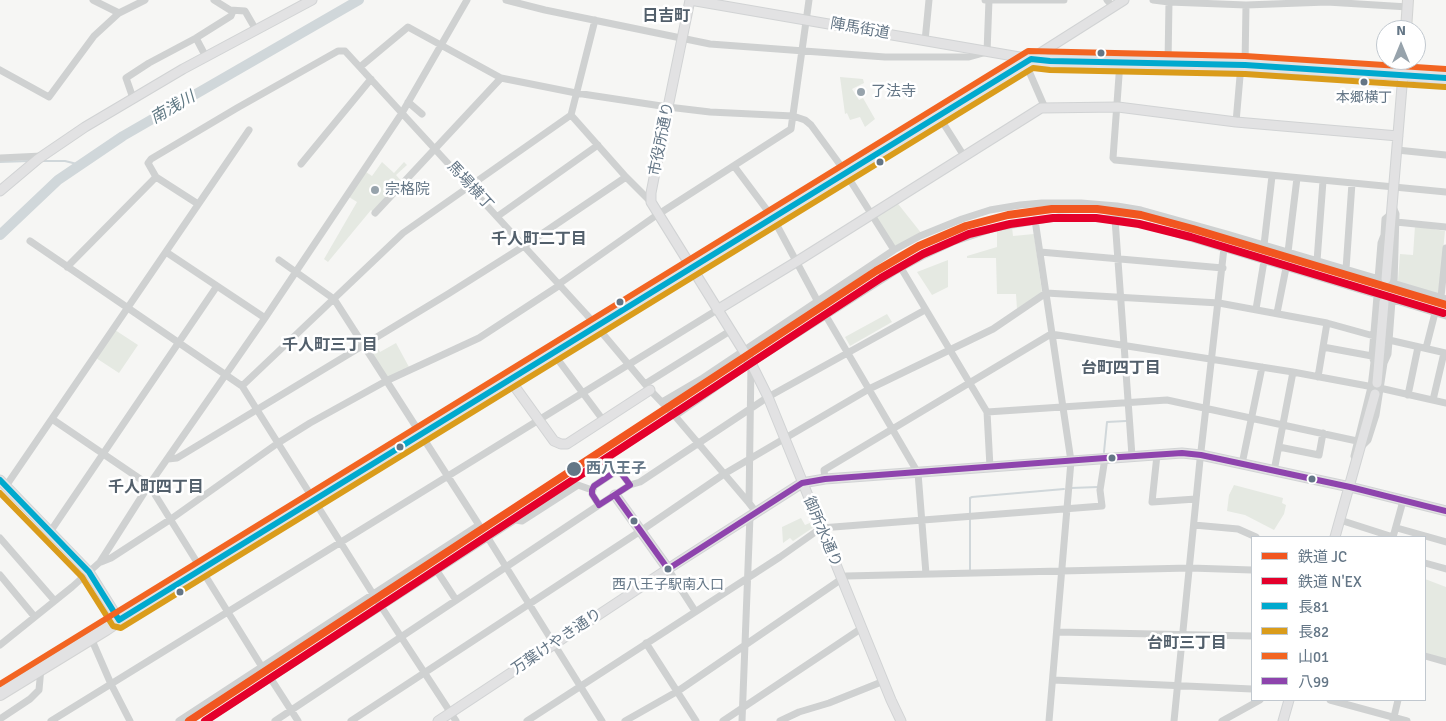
<!DOCTYPE html>
<meta charset="utf-8">
<style>
body{margin:0}
#map{position:relative;width:1446px;height:721px;overflow:hidden;background:#f6f6f4;font-family:Signika,"Noto Sans JP",sans-serif}
canvas{display:block}
.legend{position:absolute;left:1251px;top:536px;width:175px;height:165px;box-sizing:border-box;background:#fff;border:1px solid #c1c8cf;margin:0;padding:6px 9px;list-style:none;font-size:15px;color:#647686}
.legend li{display:flex;align-items:center;gap:10px;height:25px}
.legend b{width:25px;border:1px solid #c1c8cf}
.north{position:absolute;left:1376px;top:20px;width:50px;height:50px;box-sizing:border-box;background:#fff;border:1px solid #c1c8cf;border-radius:50%;rotate:0deg;font-size:14px;font-weight:700;line-height:20px;text-align:center;color:#647686}
.north::after{content:'';display:block;margin:auto;width:18px;height:22px;background:#97a3ac;clip-path:polygon(50% 0,100% 100%,50% 72%,0 100%)}
</style>
<div id="map">
<canvas width="1446" height="721"></canvas>
<ul class="legend">
<li><b style="height:6px;background:#f15620"></b>鉄道 JC</li>
<li><b style="height:6px;background:#e4002b"></b>鉄道 N'EX</li>
<li><b style="height:6px;background:#00a9ce"></b>長81</li>
<li><b style="height:6px;background:#da9c1b"></b>長82</li>
<li><b style="height:6px;background:#f26522"></b>山01</li>
<li><b style="height:6px;background:#8e44ad"></b>八99</li>
</ul>
<div class="north">N</div>
</div>
<script>
const c = document.querySelector('canvas').getContext('2d');
c.lineJoin = 'round';
function paint(path, color) {
  c.fillStyle = color;
  c.fill(path, 'evenodd');
}
function toPath(rows) {
  const path = new Path2D();
  for (const r of rows) {
    path.moveTo(r[0], r[1]);
    for (let i = 2; i < r.length; i += 2) path.lineTo(r[i], r[i + 1]);
  }
  return path;
}
function strokePath(path, color, width, dash) {
  c.strokeStyle = color;
  c.lineWidth = width;
  c.lineCap = dash ? 'butt' : 'round';
  c.setLineDash(dash || []);
  c.stroke(path);
}
function drawText(font, color, halo, rows, align = 'center') {
  c.font = font + ' Signika,"Noto Sans JP",sans-serif';
  c.lineWidth = 5;
  c.setLineDash([]);
  c.textBaseline = 'middle';
  c.strokeStyle = halo;
  c.fillStyle = color;
  for (const [text, x, y, turn = 0] of rows) {
    c.save();
    c.translate(x, y);
    c.rotate((+turn || 0) * Math.PI / 180);
    c.textAlign = isNaN(turn) ? turn : align;
    if (halo) c.strokeText(text, 0, 0);
    c.fillText(text, 0, 0);
    c.restore();
  }
}
paint(toPath([
 [840,77,863,79,864,83,852,89,859,100,863,98,875,119,865,127,860,117,850,120,847,113,845,114],
 [382,162,394,173,404,162,407,165,396,175,403,183,375,213,371,210,328,262,324,259,357,202,349,197,366,172,372,176],
 [895,200,922,234,895,246,872,214],
 [1415,226,1445,231,1439,292,1437,294,1399,283,1398,281,1400,254,1413,255],
 [1012,227,1013,236,1034,234,1042,292,1017,309,1016,294,997,294,996,258,967,258,967,256,997,247,997,230],
 [948,260,948,287,932,295,917,272],
 [887,314,892,322,850,346,845,337],
 [115,330,138,345,119,373,96,358],
 [374,341,380,352,396,343,409,367,386,378,368,348,369,343],
 [1234,485,1283,498,1282,503,1286,505,1284,514,1274,530,1245,515,1227,511,1229,495],
 [801,518,805,525,812,522,814,527,793,541,790,538,783,543,782,527],
 [1425,579,1446,587,1446,659,1425,653]
]), '#e5e9e2');
strokePath(toPath([
 [41,161,65,161,81,165],
 [0,162,29,161],
 [1104,452,1107,422,1126,421],
 [1071,488,1098,487],
 [970,513,970,498,972,497,1064,489],
 [970,519,970,570]
]), '#d0d7da', 2);
strokePath(toPath([
 [0,235,58,180,123,136,359,0]
]), '#d0d7da', 10);
strokePath(toPath([
 [1384,302,1386,279]
]), '#d2d6d8', 9, [9, 4.5]);
const secondary = toPath([
 [690,0,668,107,651,193,651,202,751,363,768,397,891,700,901,721],
 [690,0,1031,59,1124,0],
 [0,191,38,159,85,127,183,69,312,0],
 [1386,279,1403,74],
 [717,310,796,262,1041,108,1118,107,1236,122,1398,136],
 [510,380,554,441,561,444,567,444,650,390],
 [1377,383,1384,302],
 [0,480,89,572,119,620],
 [615,495,668,569],
 [1335,537,1375,394],
 [438,721,677,563,802,483,825,479,1182,453,1201,455,1350,487,1446,511],
 [1283,721,1289,700]
]);
const primary = toPath([
 [1406,30,1408,0],
 [1403,74,1404,60]
]);
const highway = toPath([
 [0,694,106,629,131,612,314,501,1031,59,1050,61,1245,65,1403,74,1446,78]
]);
strokePath(secondary, '#d1d3d4', 11);
strokePath(primary, '#d3d4d3', 12);
strokePath(highway, '#d3d4d4', 14);
strokePath(toPath([
 [93,0,119,13],
 [214,0,230,10,245,11,256,30],
 [506,0,545,10,710,44,885,57,969,57,987,52,989,0],
 [985,0,1064,0],
 [1107,0,1113,7],
 [1153,0,1169,2,1246,5,1327,2,1408,7],
 [196,38,206,57],
 [925,41,929,0],
 [1025,62,1045,108],
 [1120,62,1113,158,1115,160,1446,192],
 [1168,63,1169,2],
 [1245,65,1246,5],
 [360,67,408,27,501,78,576,93,668,107,710,112,793,116,805,120,811,125,841,166,894,250],
 [0,70,49,97,94,36,119,13,145,0],
 [133,98,126,78,149,63,196,38,231,16,233,11],
 [408,102,422,114],
 [571,115,626,177,651,202],
 [938,115,964,156],
 [1236,122,1241,65],
 [1397,150,1446,155],
 [0,158,42,156],
 [301,164,371,79],
 [734,166,773,218,818,302],
 [156,177,148,163,151,159,237,108,338,51,345,51,587,315,650,390,675,416,749,503],
 [1393,207,1396,214,1394,284],
 [375,213,501,78],
 [498,216,598,145],
 [1115,219,1132,456],
 [1035,220,1071,461,1049,721],
 [1396,222,1446,227],
 [30,241,242,386,373,594,456,721],
 [1264,245,1272,176],
 [166,252,265,318],
 [1040,252,1223,268],
 [1288,252,1297,178],
 [1317,261,1323,181],
 [67,267,156,177,198,204],
 [901,268,987,412,990,467],
 [1346,269,1352,183],
 [1378,279,1381,243,1384,235,1385,219,1391,214],
 [559,284,654,217,791,129,809,0],
 [1441,297,1446,248],
 [1256,309,1264,261],
 [1277,313,1286,268],
 [826,316,918,473,926,574],
 [1389,340,1446,353],
 [1323,347,1372,356],
 [1426,348,1435,313],
 [553,353,603,420],
 [751,363,749,503,756,512],
 [1318,377,1327,323],
 [645,384,730,331],
 [242,386,403,233,571,115,595,20],
 [1408,395,1418,347],
 [1433,400,1444,353],
 [662,402,703,378,894,250,920,236,962,219,990,210,1020,205,1042,203,1081,203,1117,206,1141,210,1227,234,1446,299],
 [987,412,1167,400,1357,441],
 [675,416,747,366,894,272,925,255,953,242,995,228,1059,217,1115,219,1150,226,1446,316],
 [52,419,149,485,262,667],
 [1362,446,1368,440,1376,415,1384,363,1388,354,1392,301],
 [1279,447,1319,455,1323,433],
 [1157,455,1152,502,1196,499],
 [1354,456,1371,387,1374,362,1372,356,1377,296],
 [168,459,177,458,448,294,524,246,626,177],
 [1242,464,1262,367],
 [1274,471,1293,372],
 [825,479,824,470,1051,334,1293,372,1384,389,1446,403],
 [6,486,249,130],
 [599,505,592,494,594,486,615,472,621,473,630,485],
 [1340,520,1393,537],
 [1194,525,1238,529,1256,537],
 [1397,528,1446,542],
 [50,532,217,286],
 [1393,537,1403,501],
 [0,538,54,600],
 [488,538,602,721],
 [101,562,111,558,171,519,278,443,310,423,386,381,479,338,560,285],
 [1425,563,1446,569],
 [668,569,695,611],
 [437,571,456,600],
 [0,575,34,616],
 [1057,632,1252,636],
 [91,638,111,684,130,721],
 [646,643,696,721],
 [0,645,72,587,100,562,149,485,265,318,402,113,467,0],
 [1425,656,1446,662],
 [271,679,298,721],
 [1053,680,1252,689],
 [1330,700,1407,721],
 [0,719,30,699,39,690,41,668],
 [51,721,717,310],
 [179,721,479,525,334,299,279,260],
 [205,721,515,520,522,521,578,485,592,490],
 [275,721,599,505,630,485,640,482,768,397,925,310],
 [351,721,645,528,724,474,869,389,993,329,1046,293,1219,303,1327,323,1374,336],
 [527,721,780,557,821,528,1102,506,1100,490,1105,458],
 [625,721,678,691,846,576,1190,568,1252,570],
 [723,721,862,628],
 [742,721,750,516],
 [780,721,799,712,829,703,884,681],
 [1174,721,1200,460,1224,248],
 [1222,721,1260,700],
 [1393,721,1398,700]
]), '#cfd1d1', 7);
strokePath(secondary, '#e2e2e3', 9);
strokePath(primary, '#e2e2e3', 10);
strokePath(highway, '#e2e2e3', 12);
strokePath(toPath([
 [0,480,89,572,119,620,1031,59,1050,61,1245,65,1446,78]
]), '#00a9ce', 6);
strokePath(toPath([
 [0,493,82,577,113,626,121,628,1033,68,1050,70,1245,74,1445,87]
]), '#da9c1b', 6);
strokePath(toPath([
 [0,684,1028,51,1245,56,1446,69]
]), '#f26522', 6);
strokePath(toPath([
 [615,472,621,473,630,485,599,505,592,494,592,490,594,486,615,472],
 [615,495,668,569,802,483,825,479,1105,458,1182,453,1201,455,1350,487,1446,511]
]), '#8e44ad', 6);
strokePath(toPath([
 [189,721,876,271,919,246,966,226,1008,215,1052,209,1097,209,1141,215,1193,229,1446,305]
]), '#f15620', 8);
strokePath(toPath([
 [205,721,881,278,923,254,969,234,1010,224,1053,218,1096,218,1139,224,1191,237,1443,313]
]), '#e4002b', 8);
for (const [x, y, r, color] of [
 [1101,53,4.5,"#647686"],
 [1364,82,4.5,"#647686"],
 [861,92,5,"#97a3ac"],
 [880,162,4.5,"#647686"],
 [375,190,5,"#97a3ac"],
 [620,302,4.5,"#647686"],
 [400,447,4.5,"#647686"],
 [1112,458,4.5,"#647686"],
 [574,469,8,"#647686"],
 [1312,479,4.5,"#647686"],
 [634,521,4.5,"#647686"],
 [668,569,4.5,"#647686"],
 [180,592,4.5,"#647686"]
]) {
  const dot = new Path2D();
  dot.arc(x, y, r, 0, 2 * Math.PI);
  c.fillStyle = color;
  c.fill(dot);
  strokePath(dot, '#fff', 2);
}
drawText('14px', '#647686', '#fff', [
 ["本郷横丁",1364,98],
 ["西八王子駅南入口",668,585]
]);
drawText('15px', '#647686', '#fff', [
 ["陣馬街道",860,29,10],
 ["市役所通り",662,139,-79],
 ["馬場横丁",470,186,47],
 ["御所水通り",822,532,67],
 ["万葉けやき通り",557,642,-34]
]);
drawText('15px', '#647686', '#fff', [
 ["了法寺",871,92],
 ["宗格院",385,190]
], 'left');
drawText('bold 15px', '#647686', '#fff', [
 ["西八王子",586,469]
], 'left');
drawText('bold 16px', '#525f6b', '#fff', [
 ["日吉町",666,17],
 ["千人町二丁目",539,240],
 ["千人町三丁目",330,346],
 ["台町四丁目",1121,369],
 ["千人町四丁目",156,488],
 ["台町三丁目",1187,644]
]);
drawText('italic 16px', '#5f7883', '#fff', [
 ["南浅川",173,108,-30]
]);
</script>
